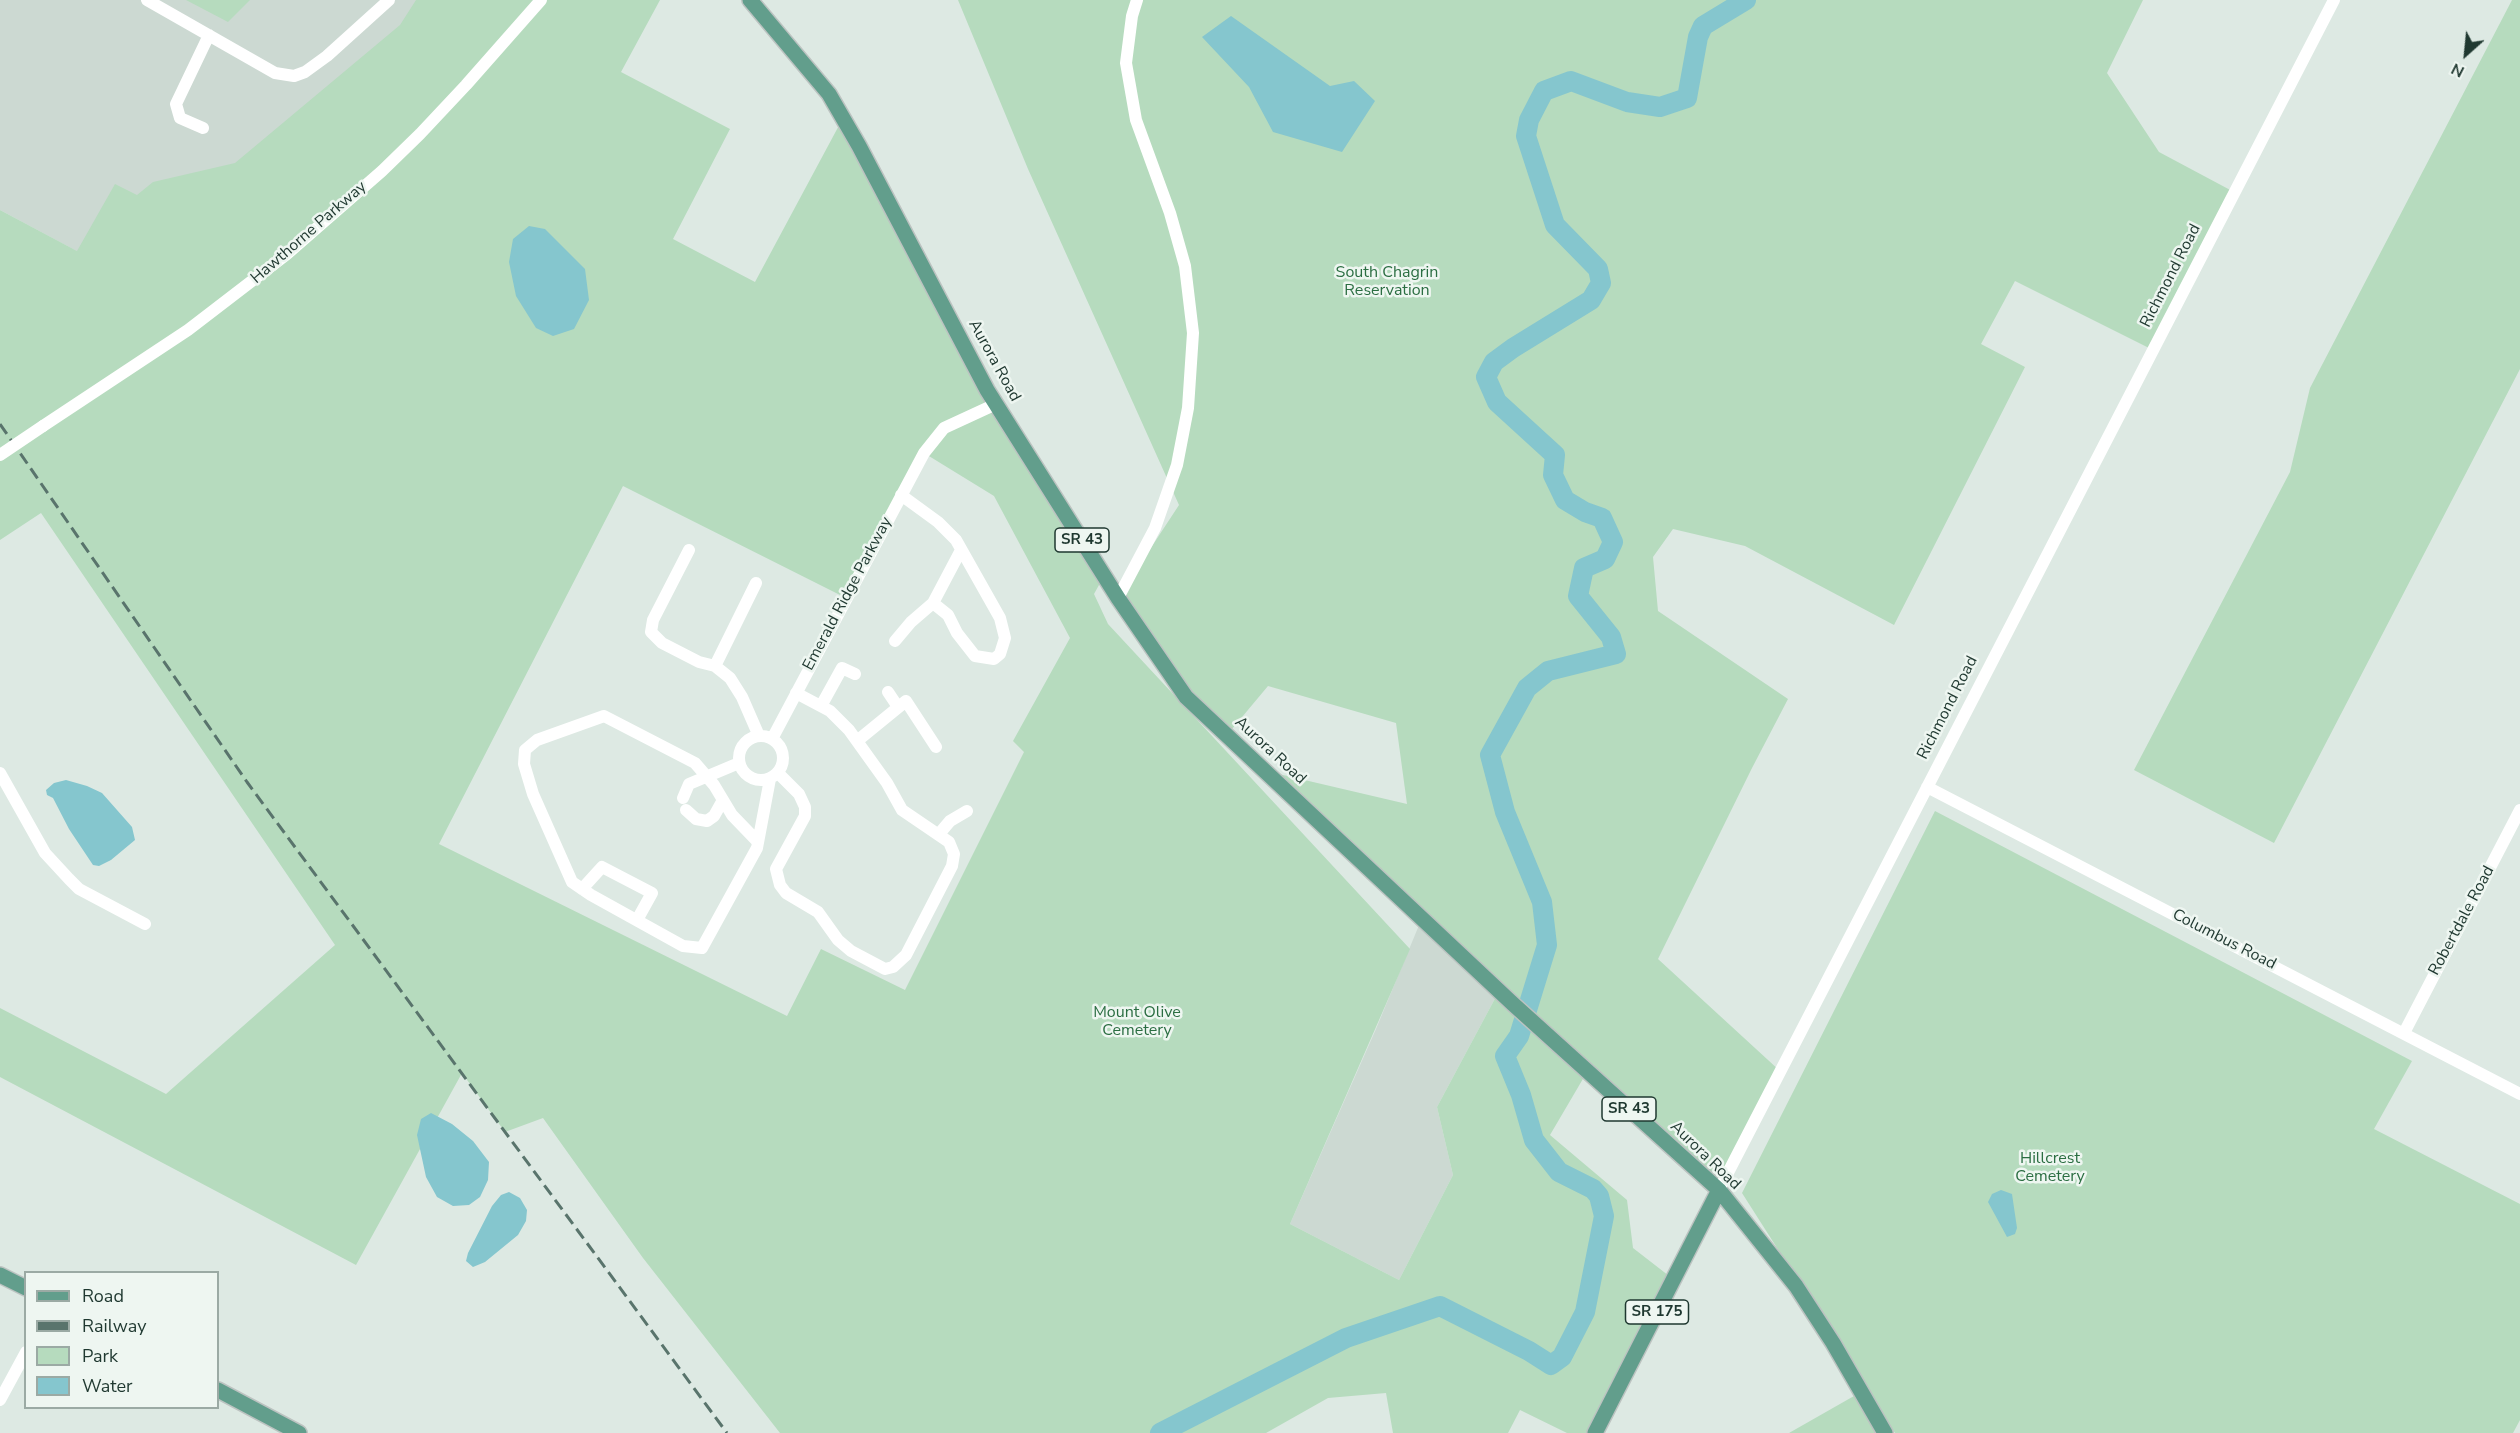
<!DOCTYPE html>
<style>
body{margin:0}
#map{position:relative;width:2520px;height:1433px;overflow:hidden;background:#dde9e3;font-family:"Nunito Sans",sans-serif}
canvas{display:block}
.legend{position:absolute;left:24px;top:1271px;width:195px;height:138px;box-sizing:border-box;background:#eef6f1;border:2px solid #9baaa4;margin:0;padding:8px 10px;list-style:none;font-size:18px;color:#1f3830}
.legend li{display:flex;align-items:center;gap:12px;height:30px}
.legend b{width:30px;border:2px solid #9baaa4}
.north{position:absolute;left:2436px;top:24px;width:60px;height:60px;-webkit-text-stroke:4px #eef6f1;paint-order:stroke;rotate:207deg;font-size:16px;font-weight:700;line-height:24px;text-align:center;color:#1f3830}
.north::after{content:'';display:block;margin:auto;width:21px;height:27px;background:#1f3830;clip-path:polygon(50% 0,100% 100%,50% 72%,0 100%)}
</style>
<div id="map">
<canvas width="2520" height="1433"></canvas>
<ul class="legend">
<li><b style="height:8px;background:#629e8c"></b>Road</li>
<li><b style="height:8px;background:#59746c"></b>Railway</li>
<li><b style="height:16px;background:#b6dbbe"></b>Park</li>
<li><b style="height:16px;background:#85c6ce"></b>Water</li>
</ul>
<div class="north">N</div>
</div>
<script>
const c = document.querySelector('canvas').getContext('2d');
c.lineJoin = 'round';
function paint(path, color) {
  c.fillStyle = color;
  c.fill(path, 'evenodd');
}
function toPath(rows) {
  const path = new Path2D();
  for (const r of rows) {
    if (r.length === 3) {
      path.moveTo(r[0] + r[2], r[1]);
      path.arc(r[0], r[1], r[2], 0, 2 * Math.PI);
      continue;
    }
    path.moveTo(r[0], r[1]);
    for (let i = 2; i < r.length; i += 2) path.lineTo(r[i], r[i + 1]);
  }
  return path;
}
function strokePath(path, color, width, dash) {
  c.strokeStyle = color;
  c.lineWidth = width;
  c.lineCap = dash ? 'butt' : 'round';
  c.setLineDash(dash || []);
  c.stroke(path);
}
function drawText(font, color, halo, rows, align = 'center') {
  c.font = font + ' "Nunito Sans",sans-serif';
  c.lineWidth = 5;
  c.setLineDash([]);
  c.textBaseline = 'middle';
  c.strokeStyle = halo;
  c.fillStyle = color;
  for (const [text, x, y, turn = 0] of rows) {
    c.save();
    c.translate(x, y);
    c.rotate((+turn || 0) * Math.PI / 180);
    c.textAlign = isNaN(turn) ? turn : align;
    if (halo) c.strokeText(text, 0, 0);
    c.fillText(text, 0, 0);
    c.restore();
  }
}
paint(toPath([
 [0,0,457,0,131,280,0,210],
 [1422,918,1499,991,1437,1107,1453,1175,1399,1280,1290,1224,1376,1029]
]), '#ccd9d2');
paint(toPath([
 [186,0,250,0,228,22],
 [416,0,660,0,621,72,730,129,673,239,755,282,843,118,987,390,1104,576,1094,594,1108,624,1410,949,1290,1224,1399,1280,1453,1175,1437,1107,1499,991,1266,771,1407,804,1396,723,1268,686,1227,735,1186,697,1118,598,1179,505,1028,169,958,0,2143,0,2107,73,2159,152,2234,192,2153,350,2015,281,1981,344,2025,367,1894,625,1745,546,1673,529,1653,557,1658,611,1788,699,1752,768,1658,959,1780,1071,1719,1190,1587,1072,1550,1135,1627,1200,1633,1248,1673,1279,1595,1433,1567,1433,1520,1410,1508,1433,1393,1433,1386,1393,1328,1398,1266,1433,780,1433,643,1258,543,1118,505,1132,462,1073,356,1265,0,1077,0,1008,166,1094,335,945,41,513,0,540,0,210,77,251,115,184,137,195,153,182,235,163,400,25],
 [924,453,994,496,1070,638,1013,741,1024,752,905,990,821,949,787,1016,439,844,623,486,846,598],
 [2512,0,2520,0,2520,369,2274,843,2134,770,2290,472,2310,388],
 [1935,811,2412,1061,2374,1129,2520,1204,2520,1420,2513,1433,1895,1433,1742,1193],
 [1861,1392,1885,1433,1789,1433]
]), '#b6dbbe');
paint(toPath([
 [1231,16,1330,86,1354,81,1375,101,1342,152,1273,132,1249,87,1202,37],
 [529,226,545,229,585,269,589,300,574,329,553,336,536,328,516,296,509,262,513,239],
 [66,780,87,786,102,793,132,827,135,840,111,860,99,866,93,865,69,829,53,798,47,795,46,790,54,783],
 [431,1113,452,1124,473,1141,489,1162,488,1180,480,1197,469,1205,453,1206,437,1197,426,1177,417,1135,421,1119],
 [2001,1190,2012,1194,2017,1228,2015,1234,2007,1237,1988,1202,1992,1194],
 [509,1192,520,1198,527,1210,526,1221,518,1235,485,1262,473,1267,466,1261,468,1253,492,1206,501,1195]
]), '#85c6ce');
strokePath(toPath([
 [1160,1433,1346,1338,1440,1306,1529,1351,1551,1365,1562,1357,1585,1312,1604,1216,1599,1196,1593,1189,1559,1172,1534,1140,1521,1095,1505,1056,1519,1036,1547,945,1542,902,1505,812,1490,755,1527,688,1548,671,1616,654,1611,637,1578,596,1584,568,1605,559,1613,542,1602,518,1585,512,1565,500,1553,475,1555,455,1497,402,1486,377,1494,362,1513,348,1591,300,1601,283,1598,269,1555,225,1526,136,1529,120,1544,91,1571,81,1627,102,1660,107,1687,98,1698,37,1703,26,1746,0]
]), '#85c6ce', 20);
const major = toPath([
 [750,0,829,94,859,146,987,390,1118,598,1186,697,1513,1004,1719,1190,1796,1286,1833,1343,1885,1433],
 [0,1275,26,1288],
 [218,1390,299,1433],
 [1595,1433,1719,1190]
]);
strokePath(major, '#bcc3c1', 18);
strokePath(toPath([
 [147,0,275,73,294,76,305,72,327,56,389,0],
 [203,128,180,118,176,104,209,35],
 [43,426,188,330,287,254,382,171,420,134,466,85,541,0],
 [901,495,938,522,956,540,1000,618,1005,638,1000,654,994,659,975,656,957,633,948,615,933,603],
 [689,550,653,620,651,632,662,643,699,662,715,666,730,678,742,697,759,736],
 [1118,598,1155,528,1177,465,1188,408,1193,333,1185,266,1170,213,1136,120,1126,63,1132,16,1137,0],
 [895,641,911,622,933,603,961,550],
 [715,666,756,583],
 [888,692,898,707],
 [821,706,842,668,855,674],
 [761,758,22],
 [772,739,924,453,944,428,996,404],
 [857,741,906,701,936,747],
 [0,773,45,853,69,879,79,889,145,924],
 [778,773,799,794,805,807,805,816,776,869,780,885,786,893,818,912,838,940,851,951,885,969,893,967,906,955,952,866,954,854,949,842,902,810,887,783,849,730,830,711,796,693],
 [1927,787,2520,1094],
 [683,798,689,784,739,763],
 [686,810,696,819,707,821,714,816,723,800],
 [939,834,950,821,967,811],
 [758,842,732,815,714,785,695,763,604,716,537,740,525,750,524,764,533,794,572,882,591,895,683,946,702,948,757,848,770,779],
 [582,889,602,867,652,893,637,920],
 [2404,1033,2520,810],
 [1719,1190,2334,0],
 [0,1400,26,1352]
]), '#fff', 12);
strokePath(major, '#629e8c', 15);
strokePath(toPath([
 [0,424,247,782,727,1433]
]), '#59746c', 3, [12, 6]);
strokePath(toPath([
 [0,455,43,426]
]), '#fff', 12);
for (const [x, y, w] of [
 [1082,540,54],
 [1629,1109,54],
 [1657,1312,63]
]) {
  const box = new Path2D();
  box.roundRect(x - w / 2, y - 12, w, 24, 4.5);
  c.fillStyle = '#eef6f1';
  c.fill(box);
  strokePath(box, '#1f3830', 1.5);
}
drawText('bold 15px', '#1f3830', null, [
 ["SR 43",1082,540],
 ["SR 43",1629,1109],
 ["SR 175",1657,1312]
]);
drawText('16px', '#1f3830', '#eef6f1', [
 ["Hawthorne Parkway",309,233,-41],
 ["Richmond Road",2171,276,-63],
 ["Aurora Road",994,361,61],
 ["Emerald Ridge Parkway",848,594,-62],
 ["Richmond Road",1948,708,-63],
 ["Aurora Road",1270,751,43],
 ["Robertdale Road",2462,921,-62],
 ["Columbus Road",2224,940,27],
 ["Aurora Road",1705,1156,44]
]);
drawText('16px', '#2b6e42', '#eef6f1', [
 ["South Chagrin",1387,273],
 ["Reservation",1387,291],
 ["Mount Olive",1137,1013],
 ["Cemetery",1137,1031],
 ["Hillcrest",2050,1159],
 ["Cemetery",2050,1177]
]);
</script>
